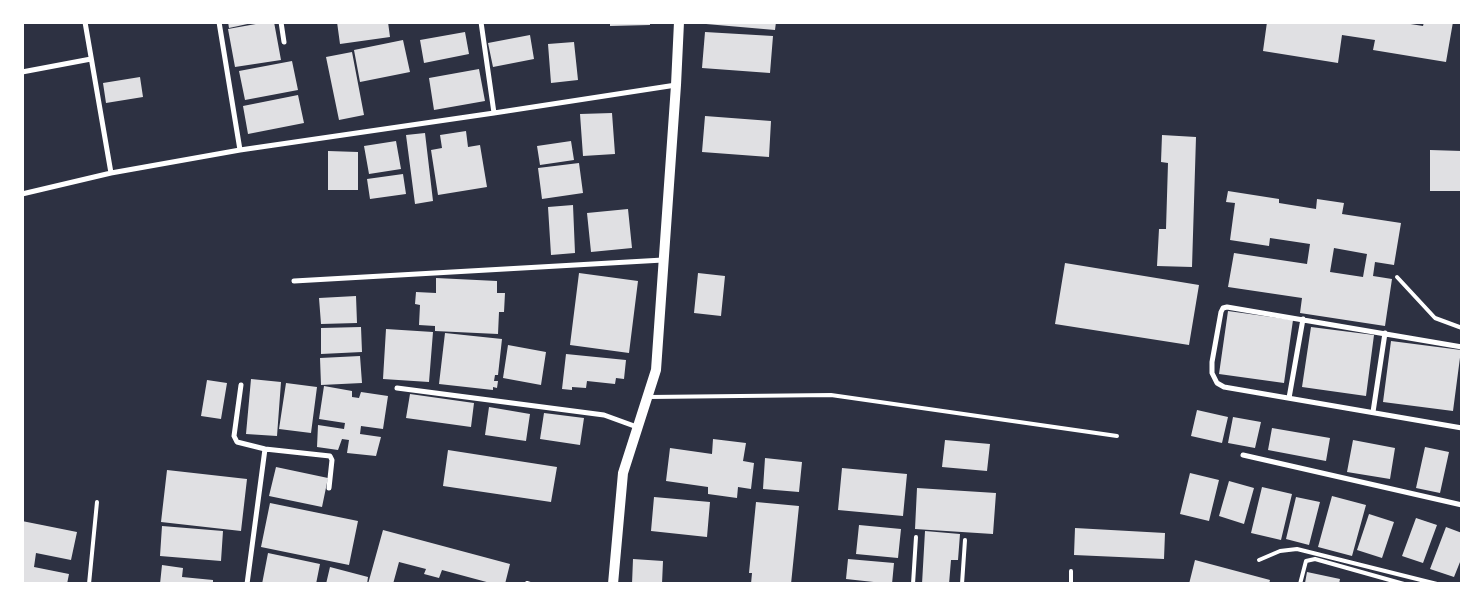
<!DOCTYPE html>
<style>
body{margin:0}
#map{position:relative;width:1484px;height:606px;overflow:hidden;background:#2d3142;font-family:"Alegreya Sans",sans-serif}
canvas{display:block}
.frame{position:absolute;inset:0;border:24px solid #fff;pointer-events:none}
</style>
<div id="map">
<canvas width="1484" height="606"></canvas>
<div class="frame"></div>
</div>
<script>
const c = document.querySelector('canvas').getContext('2d');
c.lineJoin = 'round';
function paint(path, color) {
  c.fillStyle = color;
  c.fill(path, 'evenodd');
}
function toPath(rows) {
  const path = new Path2D();
  for (const r of rows) {
    path.moveTo(r[0], r[1]);
    for (let i = 2; i < r.length; i += 2) path.lineTo(r[i], r[i + 1]);
  }
  return path;
}
function strokePath(path, color, width, dash) {
  c.strokeStyle = color;
  c.lineWidth = width;
  c.lineCap = dash ? 'butt' : 'round';
  c.setLineDash(dash || []);
  c.stroke(path);
}
paint(toPath([
 [228,22,252,22,252,23,229,28],
 [267,22,274,22,281,60,235,67,228,29],
 [337,22,388,22,390,37,340,44],
 [610,22,650,22,650,25,610,26],
 [706,22,776,22,775,30,706,24],
 [1267,22,1398,22,1423,26,1424,22,1453,22,1446,62,1373,50,1375,40,1342,35,1338,63,1263,51],
 [465,32,469,54,424,63,420,40],
 [705,32,773,36,770,73,702,68],
 [530,35,534,59,493,67,488,43],
 [403,40,410,72,360,82,354,50],
 [574,42,578,80,551,83,548,44],
 [352,52,364,115,339,120,326,57],
 [292,61,298,90,245,100,239,71],
 [479,69,485,101,434,110,429,78],
 [140,77,143,97,106,103,103,83],
 [298,95,304,123,248,134,243,106],
 [612,113,615,154,583,156,580,114],
 [705,116,771,121,769,157,702,152],
 [466,131,468,147,480,145,487,187,438,195,431,150,442,148,440,135],
 [425,133,433,201,415,204,406,135],
 [1162,135,1196,137,1192,267,1157,266,1159,229,1166,229,1168,163,1161,162],
 [396,141,401,169,369,174,364,146],
 [571,141,574,160,540,165,537,146],
 [1430,150,1462,151,1462,191,1430,191],
 [328,151,358,152,358,190,328,190],
 [579,163,583,193,542,199,538,168],
 [403,174,406,194,370,199,367,179],
 [1228,191,1279,199,1279,203,1316,209,1317,199,1344,203,1342,214,1401,223,1394,265,1375,262,1373,276,1392,279,1385,326,1300,313,1302,298,1228,287,1234,253,1307,264,1310,244,1270,238,1269,246,1230,240,1235,203,1226,202],
 [1334,248,1367,254,1363,277,1330,272],
 [573,205,575,253,551,255,548,207],
 [628,209,632,248,591,252,587,213],
 [1065,263,1199,285,1189,345,1055,324],
 [579,273,638,281,629,353,570,345],
 [698,273,725,276,721,316,694,313],
 [436,278,497,281,497,293,505,293,504,312,499,312,498,334,435,331,435,326,419,325,420,305,415,304,416,292,436,293],
 [356,296,357,323,321,324,319,298],
 [1228,311,1293,320,1284,383,1219,374],
 [361,327,362,352,321,354,321,328],
 [1311,327,1374,335,1366,396,1302,387],
 [386,329,433,332,429,382,383,379],
 [445,333,502,339,498,375,495,375,494,381,498,381,497,388,493,387,493,390,439,384],
 [1391,341,1461,350,1453,411,1383,402],
 [508,345,546,352,541,385,503,378],
 [566,354,626,360,624,379,616,378,615,384,587,381,586,388,572,387,572,390,562,389],
 [360,356,362,383,321,385,320,358],
 [251,379,281,382,277,436,246,434],
 [207,380,227,383,221,419,201,416],
 [286,383,317,387,311,433,279,429],
 [324,386,352,391,352,397,359,398,361,392,388,396,383,429,361,426,360,434,381,437,376,456,347,453,349,440,342,439,338,450,317,447,318,425,344,429,345,423,319,419],
 [410,394,474,403,471,427,406,418],
 [489,407,530,414,526,441,485,435],
 [1197,410,1228,417,1222,443,1191,436],
 [544,413,584,418,580,445,540,439],
 [1233,417,1261,422,1255,448,1228,443],
 [1272,428,1330,438,1326,461,1268,450],
 [713,439,746,443,743,461,754,463,751,489,738,487,737,498,708,494,708,487,666,481,670,448,712,454],
 [945,440,990,444,987,471,942,467],
 [1353,440,1395,448,1390,479,1347,472],
 [1425,447,1449,452,1440,493,1416,488],
 [448,450,557,467,551,502,443,486],
 [765,458,802,462,799,492,763,489],
 [276,467,328,478,322,507,269,496],
 [842,468,907,474,903,516,838,510],
 [167,470,247,479,241,531,161,522],
 [1190,473,1219,480,1209,521,1180,514],
 [1229,481,1254,488,1244,524,1219,516],
 [1262,487,1292,494,1281,540,1251,533],
 [917,488,996,493,993,534,915,529],
 [1332,496,1366,505,1352,556,1318,547],
 [654,497,710,502,707,537,651,531],
 [1296,497,1320,502,1309,545,1286,539],
 [756,502,799,506,791,584,751,584,752,573,749,573],
 [270,503,358,521,349,565,261,547],
 [1369,514,1394,522,1382,558,1357,550],
 [1416,518,1437,525,1423,563,1402,556],
 [22,521,77,532,71,560,36,553,34,567,69,574,67,584,22,584],
 [859,525,901,529,898,558,856,554],
 [162,526,223,531,221,561,160,556],
 [1446,527,1462,533,1462,557,1454,577,1430,569],
 [1075,528,1165,533,1164,559,1074,555],
 [383,530,510,564,505,584,494,584,442,570,439,578,424,574,426,569,399,562,393,584,368,584],
 [925,531,960,534,958,560,951,560,949,584,922,584],
 [268,553,320,564,316,584,262,584],
 [633,559,663,561,662,584,632,584],
 [848,559,894,563,892,584,846,579],
 [1195,560,1270,580,1269,584,1189,584],
 [162,565,183,568,182,577,213,580,213,584,160,584],
 [330,567,368,577,367,584,326,584],
 [1307,572,1340,579,1339,584,1305,583]
]), '#e0e0e3');
strokePath(toPath([
 [1397,277,1435,318,1462,328],
 [649,397,831,395,1117,436],
 [1259,560,1280,551,1297,549,1437,584],
 [527,583,530,584],
 [89,584,97,502],
 [913,584,916,537],
 [962,584,965,540],
 [1071,584,1071,571],
 [1300,584,1306,561,1315,559,1404,584]
]), '#fff', 4);
strokePath(toPath([
 [85,22,111,173],
 [219,22,240,150],
 [281,22,284,42],
 [481,22,494,113],
 [22,72,91,59],
 [22,194,111,173,240,150,494,113,676,85],
 [294,281,663,260],
 [1462,347,1227,307,1223,308,1221,312,1212,362,1212,373,1217,383,1224,387,1462,428],
 [241,385,234,436,237,442,265,449,330,456,332,460,329,488],
 [397,388,604,415,637,427],
 [1289,398,1303,319],
 [1373,412,1385,333],
 [1243,455,1462,505],
 [247,584,265,449]
]), '#fff', 5);
strokePath(toPath([
 [613,584,623,473,656,370,676,85,679,22]
]), '#fff', 10);
</script>
